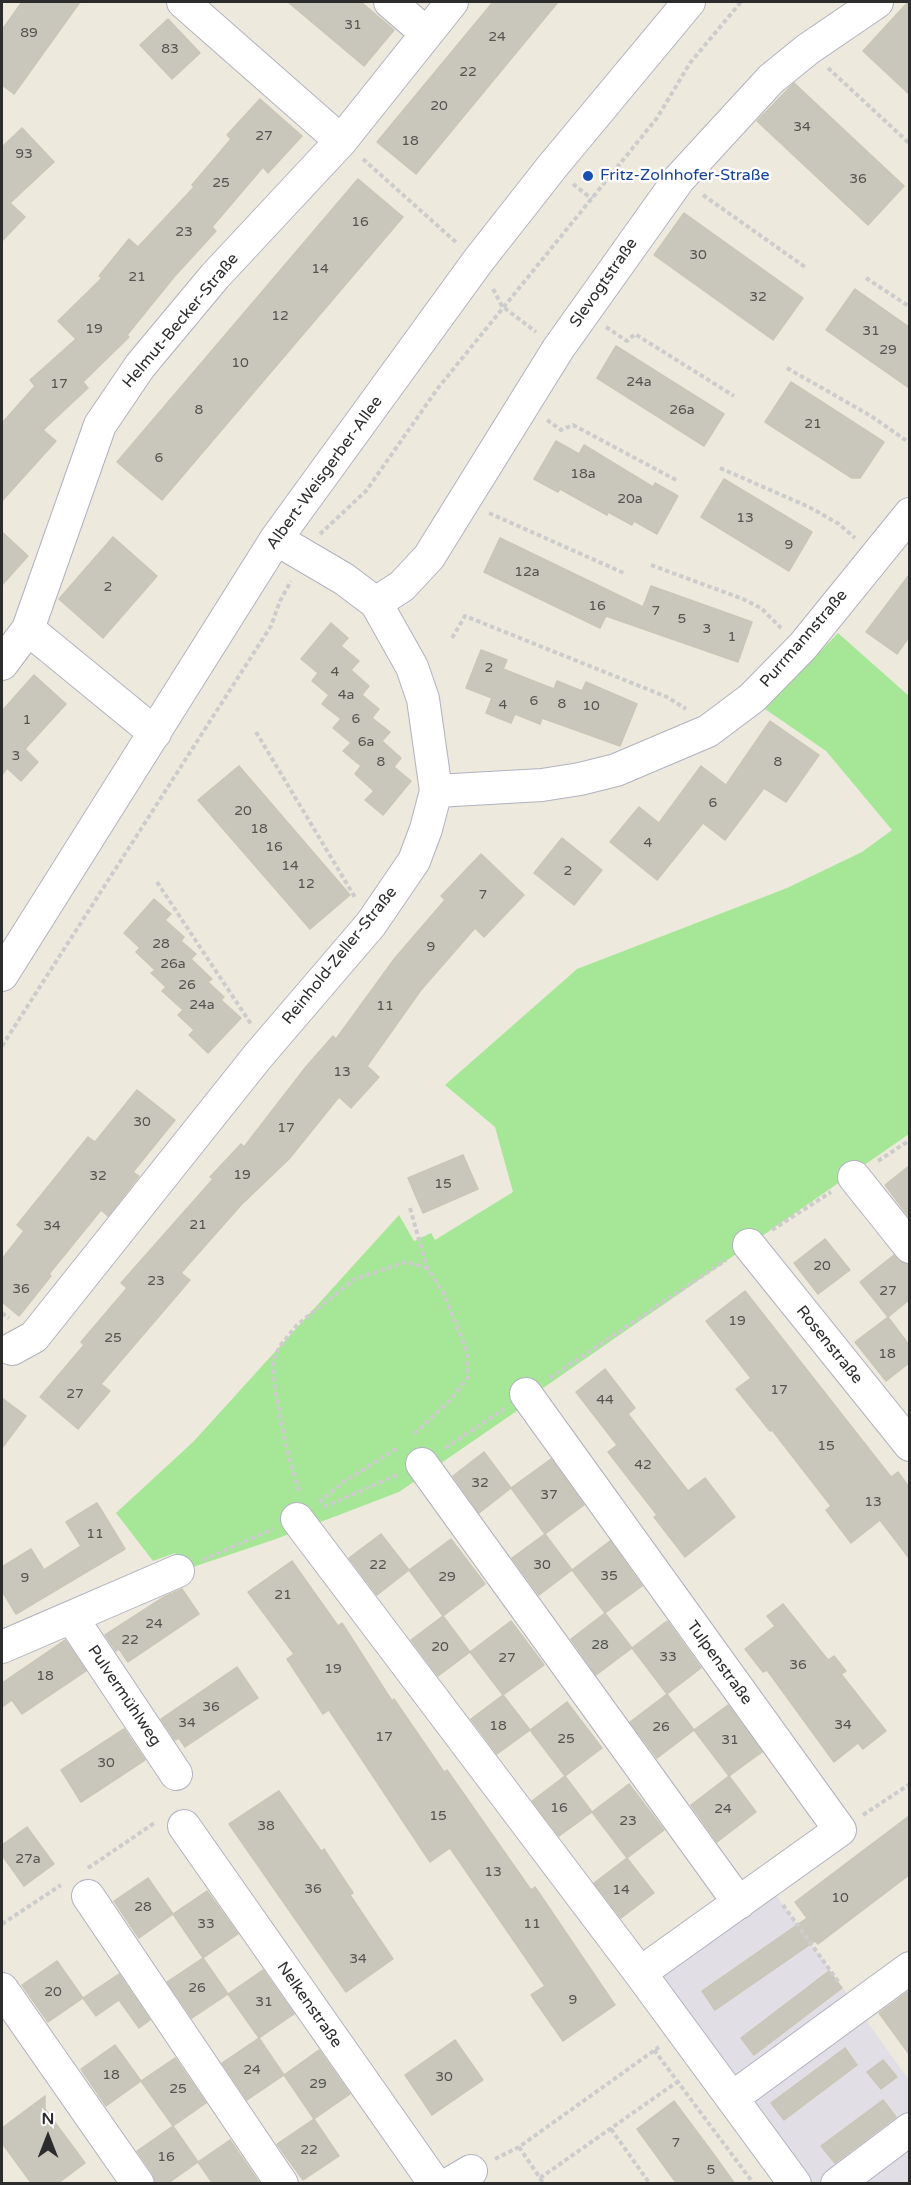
<!DOCTYPE html>
<meta charset="utf-8">
<style>
body{margin:0}
#map{position:relative;width:911px;height:2185px;overflow:hidden;background:#eee9dd;font-family:"Varela Round",sans-serif}
canvas{display:block}
.frame{position:absolute;inset:0;border:3px solid #2c2c2c;pointer-events:none}
.north{position:absolute;left:18px;top:2107px;width:60px;height:60px;-webkit-text-stroke:4px #fff;paint-order:stroke;rotate:0deg;font-size:16px;font-weight:700;line-height:24px;text-align:center;color:#2c2c2c}
.north::after{content:'';display:block;margin:auto;width:21px;height:27px;background:#2c2c2c;clip-path:polygon(50% 0,100% 100%,50% 72%,0 100%)}
</style>
<div id="map">
<canvas width="911" height="2185"></canvas>
<div class="frame"></div>
<div class="north">N</div>
</div>
<script>
const c = document.querySelector('canvas').getContext('2d');
c.lineJoin = 'round';
function paint(path, color) {
  c.fillStyle = color;
  c.fill(path, 'evenodd');
}
function toPath(rows) {
  const path = new Path2D();
  for (const r of rows) {
    path.moveTo(r[0], r[1]);
    for (let i = 2; i < r.length; i += 2) path.lineTo(r[i], r[i + 1]);
  }
  return path;
}
function strokePath(path, color, width, dash) {
  c.strokeStyle = color;
  c.lineWidth = width;
  c.lineCap = dash ? 'butt' : 'round';
  c.setLineDash(dash || []);
  c.stroke(path);
}
function drawText(font, color, halo, rows, align = 'center') {
  c.font = font + ' "Varela Round",sans-serif';
  c.lineWidth = 5;
  c.setLineDash([]);
  c.textBaseline = 'middle';
  c.strokeStyle = halo;
  c.fillStyle = color;
  for (const [text, x, y, turn = 0] of rows) {
    c.save();
    c.translate(x, y);
    c.rotate((+turn || 0) * Math.PI / 180);
    c.textAlign = isNaN(turn) ? turn : align;
    if (halo) c.strokeText(text, 0, 0);
    c.fillText(text, 0, 0);
    c.restore();
  }
}
paint(toPath([
 [768,1884,909,2080,909,2183,795,2183,640,1973]
]), '#e2dee6');
paint(toPath([
 [838,633,909,696,909,1134,523,1402,524,1406,399,1492,276,1539,187,1569,175,1553,153,1561,116,1513,194,1441,399,1215,414,1241,431,1233,435,1240,513,1192,495,1127,445,1085,577,969,787,888,862,852,892,830,826,751,765,709]
]), '#a6e797');
const building = toPath([
 [22,2,80,2,14,94,2,85,2,30,22,2],
 [288,2,361,2,394,30,364,66,288,2],
 [493,2,558,2,416,174,377,142,493,2],
 [908,2,909,2,909,94,863,51,908,2],
 [168,19,200,53,172,79,140,45,168,19],
 [794,83,904,186,868,225,757,121,794,83],
 [260,99,302,136,268,173,263,167,212,227,216,231,174,277,127,335,129,337,83,382,88,388,43,430,56,441,2,501,2,423,35,386,30,380,76,339,58,321,102,278,99,276,129,239,138,247,194,187,192,185,231,139,227,135,260,99],
 [22,128,54,162,10,203,25,217,2,241,2,147,22,128],
 [358,179,403,217,162,500,117,462,358,179],
 [684,213,803,298,773,340,654,255,684,213],
 [855,289,909,327,909,388,826,330,855,289],
 [616,346,724,414,704,446,597,378,616,346],
 [791,382,884,442,860,478,852,478,765,422,791,382],
 [556,441,579,454,584,445,653,487,655,483,678,496,657,534,634,521,632,525,608,512,607,515,560,489,558,492,534,479,556,441],
 [724,479,812,532,789,571,701,517,724,479],
 [2,532,28,556,2,585,2,532],
 [113,537,157,576,103,638,59,599,113,537],
 [500,538,643,607,651,586,752,622,738,662,606,616,600,628,484,572,500,538],
 [909,575,909,637,897,654,866,632,909,575],
 [331,623,348,638,341,646,359,661,351,670,369,686,362,695,379,709,372,718,390,732,382,741,401,758,394,767,411,781,383,815,365,800,374,791,355,774,361,766,343,751,351,743,333,728,341,719,322,704,329,695,312,681,318,673,301,659,331,623],
 [481,650,507,660,503,669,554,689,557,681,582,691,586,682,637,704,620,746,542,718,540,724,515,714,511,723,486,713,492,698,466,688,481,650],
 [34,675,66,704,25,749,38,762,21,781,7,768,2,775,2,711,34,675],
 [770,721,819,755,786,802,764,788,725,840,703,823,657,880,610,842,639,807,659,823,701,766,726,785,770,721],
 [239,766,350,895,310,929,198,800,239,766],
 [562,838,602,870,574,905,534,873,562,838],
 [481,854,524,895,484,937,475,928,421,990,367,1066,379,1077,351,1108,339,1097,289,1159,241,1205,181,1273,190,1280,101,1384,110,1391,78,1429,40,1397,84,1345,81,1342,127,1288,121,1283,213,1179,210,1177,241,1144,244,1147,305,1068,333,1036,336,1039,395,958,445,900,441,896,481,854],
 [154,899,171,914,165,920,184,937,181,941,196,954,191,959,212,979,208,982,224,997,221,1000,241,1018,208,1053,189,1035,194,1030,178,1015,183,1010,162,991,166,987,151,973,155,970,136,952,140,948,124,933,154,899],
 [137,1090,175,1120,133,1172,139,1176,108,1216,101,1210,49,1274,51,1276,19,1316,2,1302,2,1259,24,1231,17,1225,88,1137,95,1142,137,1090],
 [463,1155,478,1189,423,1213,408,1178,463,1155],
 [909,1166,909,1217,885,1185,909,1166],
 [825,1239,850,1270,818,1294,794,1263,825,1239],
 [894,1255,903,1263,909,1265,909,1300,888,1317,860,1282,894,1255],
 [745,1291,891,1477,898,1472,909,1487,909,1558,880,1520,851,1543,826,1510,831,1506,772,1430,770,1431,736,1389,751,1378,706,1321,745,1291],
 [888,1317,909,1345,909,1363,886,1381,855,1342,888,1317],
 [605,1369,635,1408,628,1414,688,1491,705,1478,735,1517,685,1557,654,1517,657,1515,608,1452,617,1445,576,1392,605,1369],
 [2,1398,26,1416,2,1448,2,1398],
 [484,1452,511,1488,479,1513,453,1476,484,1452],
 [551,1459,584,1505,545,1534,511,1488,551,1459],
 [97,1503,125,1549,16,1614,2,1591,2,1567,31,1549,44,1570,81,1546,66,1522,97,1503],
 [381,1534,409,1570,377,1595,349,1558,381,1534],
 [545,1534,572,1570,539,1595,512,1558,545,1534],
 [451,1539,485,1584,443,1616,409,1570,451,1539],
 [610,1541,642,1586,605,1613,572,1570,610,1541],
 [292,1561,338,1626,342,1623,392,1701,394,1699,444,1772,447,1770,531,1890,535,1887,615,2005,563,2041,531,1995,545,1986,450,1848,430,1862,329,1710,323,1714,287,1659,294,1654,248,1592,292,1561],
 [182,1589,199,1614,128,1662,119,1649,116,1651,105,1635,164,1597,182,1589],
 [783,1604,828,1660,834,1656,846,1671,841,1674,886,1731,863,1749,858,1743,834,1762,767,1670,763,1672,745,1649,775,1626,767,1616,783,1604],
 [605,1613,632,1648,596,1675,571,1639,605,1613],
 [443,1616,470,1652,438,1676,411,1640,443,1616],
 [511,1621,544,1665,503,1695,470,1652,511,1621],
 [667,1621,701,1668,667,1694,632,1648,667,1621],
 [65,1640,86,1671,22,1714,12,1700,2,1707,2,1683,65,1640],
 [237,1667,258,1698,185,1747,179,1738,175,1740,161,1719,237,1667],
 [667,1694,694,1730,657,1758,630,1722,667,1694],
 [503,1695,530,1730,497,1754,471,1719,503,1695],
 [567,1702,602,1748,565,1776,530,1730,567,1702],
 [728,1705,762,1752,729,1776,694,1730,728,1705],
 [124,1729,145,1760,81,1802,61,1770,124,1729],
 [565,1776,592,1812,559,1836,532,1801,565,1776],
 [729,1776,756,1812,717,1842,691,1805,729,1776],
 [629,1784,664,1830,627,1858,592,1812,629,1784],
 [279,1791,321,1851,324,1849,353,1893,350,1895,393,1959,346,1992,229,1824,279,1791],
 [909,1816,909,1875,818,1944,815,1941,715,2010,702,1991,807,1918,795,1902,909,1816],
 [27,1827,54,1864,24,1886,2,1855,2,1845,27,1827],
 [627,1858,654,1893,621,1918,594,1883,627,1858],
 [148,1878,173,1914,139,1938,114,1901,148,1878],
 [207,1891,238,1934,203,1958,173,1914,207,1891],
 [203,1958,228,1994,192,2018,167,1982,203,1958],
 [57,1961,83,1998,48,2022,22,1985,57,1961],
 [263,1970,294,2014,259,2038,228,1994,263,1970],
 [829,1971,842,1988,754,2055,741,2038,829,1971],
 [119,1974,150,2020,139,2028,119,2000,96,2016,83,1998,119,1974],
 [909,1991,909,2054,879,2013,909,1991],
 [259,2038,284,2075,247,2100,222,2063,259,2038],
 [455,2040,483,2080,432,2115,405,2075,455,2040],
 [115,2045,141,2081,106,2106,81,2069,115,2045],
 [845,2048,857,2065,784,2120,771,2103,845,2048],
 [319,2050,350,2094,314,2119,284,2075,319,2050],
 [175,2058,206,2103,173,2126,141,2081,175,2058],
 [883,2060,897,2077,881,2089,867,2072,883,2060],
 [45,2096,45,2109,85,2163,57,2184,32,2184,2,2143,2,2128,45,2096],
 [883,2100,896,2117,835,2163,821,2146,883,2100],
 [674,2101,715,2156,735,2184,677,2184,637,2129,674,2101],
 [314,2119,339,2156,303,2180,277,2144,314,2119],
 [173,2126,198,2162,167,2184,156,2184,153,2174,137,2151,173,2126],
 [230,2140,260,2184,213,2184,198,2162,230,2140]
]);
paint(building, '#c9c7bc');
strokePath(building, '#cac6b6', 1.5);
const minor = toPath([
 [183,2,341,141],
 [390,2,426,33],
 [376,603,402,586,429,557,558,349,679,179,771,79,808,49,877,2],
 [28,629,155,733],
 [2,664,28,629,100,425,140,366,215,276,341,141,452,2],
 [436,791,542,785,580,779,616,770,708,731,752,698,803,646,910,514],
 [2,975,276,539,478,261,551,168,689,2],
 [854,1177,910,1247],
 [749,1245,910,1445],
 [12,1349,34,1337,258,1056,371,924,414,861,426,829,436,791,423,699,412,667,376,603,344,579,276,539],
 [526,1394,840,1830,640,1973],
 [422,1464,739,1903],
 [297,1519,640,1973,795,2184],
 [72,1618,176,1774],
 [2,1647,178,1571],
 [184,1826,435,2184],
 [88,1896,282,2184],
 [2,1989,138,2184],
 [732,2098,910,1968],
 [449,2184,471,2171],
 [837,2184,910,2129]
]);
strokePath(minor, '#b1b2c0', 34);
strokePath(toPath([
 [828,68,910,144],
 [363,159,458,244],
 [573,184,592,199],
 [703,195,805,267],
 [866,278,910,307],
 [493,289,502,306,536,332],
 [606,327,627,341,635,334,734,396],
 [787,368,871,416,910,443],
 [547,420,561,430,573,425,678,481],
 [720,468,809,507,839,524,855,538],
 [489,513,626,574],
 [320,534,366,491,438,388,657,118,690,63,741,2],
 [651,565,743,599,761,608,781,628],
 [452,638,465,616,667,697,686,709],
 [256,732,356,899],
 [157,882,251,1024],
 [2,1046,271,626,280,601,291,581],
 [878,1161,910,1140],
 [410,1208,427,1268,443,1292,468,1354,468,1377,451,1399,412,1436],
 [772,1230,831,1192],
 [2,1313,9,1318],
 [550,1378,726,1260],
 [445,1448,504,1409],
 [299,1491,285,1442,275,1389,273,1361,280,1346,297,1325,355,1279,406,1262,427,1268],
 [319,1502,345,1481,399,1447],
 [324,1507,397,1475],
 [203,1560,273,1529],
 [863,1815,910,1784],
 [88,1868,156,1822],
 [783,1905,840,1984],
 [2,1924,61,1885],
 [654,2050,754,2184],
 [611,2129,650,2184],
 [519,2147,544,2184],
 [495,2159,519,2147,659,2047],
 [540,2178,677,2082]
]), '#ccc', 4, [4.5, 3]);
strokePath(minor, '#fff', 32);
for (const [x, y, r, color] of [
 [588,176,6,"#1a4fb4"]
]) {
  const dot = new Path2D();
  dot.arc(x, y, r, 0, 2 * Math.PI);
  c.fillStyle = color;
  c.fill(dot);
  strokePath(dot, '#fff', 2);
}
drawText('14px', '#535350', null, [
 ["31",353,25],
 ["89",29,33],
 ["24",497,37],
 ["83",170,49],
 ["22",468,72],
 ["20",439,106],
 ["34",802,127],
 ["27",264,136],
 ["18",410,141],
 ["93",24,154],
 ["36",858,179],
 ["25",221,183],
 ["16",360,222],
 ["23",184,232],
 ["30",698,255],
 ["14",320,269],
 ["21",137,277],
 ["32",758,297],
 ["12",280,316],
 ["19",94,329],
 ["31",871,331],
 ["29",888,350],
 ["10",240,363],
 ["24a",639,382],
 ["17",59,384],
 ["8",199,410],
 ["26a",682,410],
 ["21",813,424],
 ["6",159,458],
 ["18a",583,474],
 ["20a",630,499],
 ["13",745,518],
 ["9",789,545],
 ["12a",527,572],
 ["2",108,587],
 ["16",597,606],
 ["7",656,611],
 ["5",682,619],
 ["3",707,629],
 ["1",732,637],
 ["2",489,668],
 ["4",335,672],
 ["4a",346,695],
 ["6",534,701],
 ["8",562,704],
 ["4",503,705],
 ["10",591,706],
 ["6",356,719],
 ["1",27,720],
 ["6a",366,742],
 ["3",16,756],
 ["8",381,762],
 ["8",778,762],
 ["6",713,803],
 ["20",243,811],
 ["18",259,829],
 ["4",648,843],
 ["16",274,847],
 ["14",290,866],
 ["2",568,871],
 ["12",306,884],
 ["7",483,895],
 ["28",161,944],
 ["9",431,947],
 ["26a",173,964],
 ["26",187,985],
 ["24a",202,1005],
 ["11",385,1006],
 ["13",342,1072],
 ["30",142,1122],
 ["17",286,1128],
 ["19",242,1175],
 ["32",98,1176],
 ["15",443,1184],
 ["21",198,1225],
 ["34",52,1226],
 ["20",822,1266],
 ["23",156,1281],
 ["36",21,1289],
 ["27",888,1291],
 ["19",737,1321],
 ["25",113,1338],
 ["18",887,1354],
 ["17",779,1390],
 ["27",75,1394],
 ["44",605,1400],
 ["15",826,1446],
 ["42",643,1465],
 ["32",480,1483],
 ["37",549,1495],
 ["13",873,1502],
 ["11",95,1534],
 ["22",378,1565],
 ["30",542,1565],
 ["35",609,1576],
 ["29",447,1577],
 ["9",25,1578],
 ["21",283,1595],
 ["24",154,1624],
 ["22",130,1640],
 ["28",600,1645],
 ["20",440,1647],
 ["33",668,1657],
 ["27",507,1658],
 ["36",798,1665],
 ["19",333,1669],
 ["18",45,1676],
 ["36",211,1707],
 ["34",187,1723],
 ["34",843,1725],
 ["18",498,1726],
 ["26",661,1727],
 ["17",384,1737],
 ["25",566,1739],
 ["31",730,1740],
 ["30",106,1763],
 ["16",559,1808],
 ["24",723,1809],
 ["15",438,1816],
 ["23",628,1821],
 ["38",266,1826],
 ["27a",28,1859],
 ["13",493,1872],
 ["36",313,1889],
 ["14",621,1890],
 ["10",840,1898],
 ["28",143,1907],
 ["33",206,1924],
 ["11",532,1924],
 ["34",358,1959],
 ["26",197,1988],
 ["20",53,1992],
 ["9",573,2000],
 ["31",264,2002],
 ["24",252,2070],
 ["18",111,2075],
 ["30",444,2077],
 ["29",318,2084],
 ["25",178,2089],
 ["7",676,2143],
 ["22",309,2150],
 ["16",166,2157],
 ["5",711,2170]
]);
drawText('16px', '#164399', '#fff', [
 ["Fritz-Zolnhofer-Straße",600,176]
], 'left');
drawText('16px', '#2c2c2c', '#fff', [
 ["Slevogtstraße",604,283,-55],
 ["Helmut-Becker-Straße",181,321,-50],
 ["Albert-Weisgerber-Allee",325,473,-54],
 ["Purrmannstraße",804,639,-49],
 ["Reinhold-Zeller-Straße",340,956,-51],
 ["Rosenstraße",829,1345,51],
 ["Tulpenstraße",719,1663,54],
 ["Pulvermühlweg",124,1696,56],
 ["Nelkenstraße",309,2005,55]
]);
</script>
